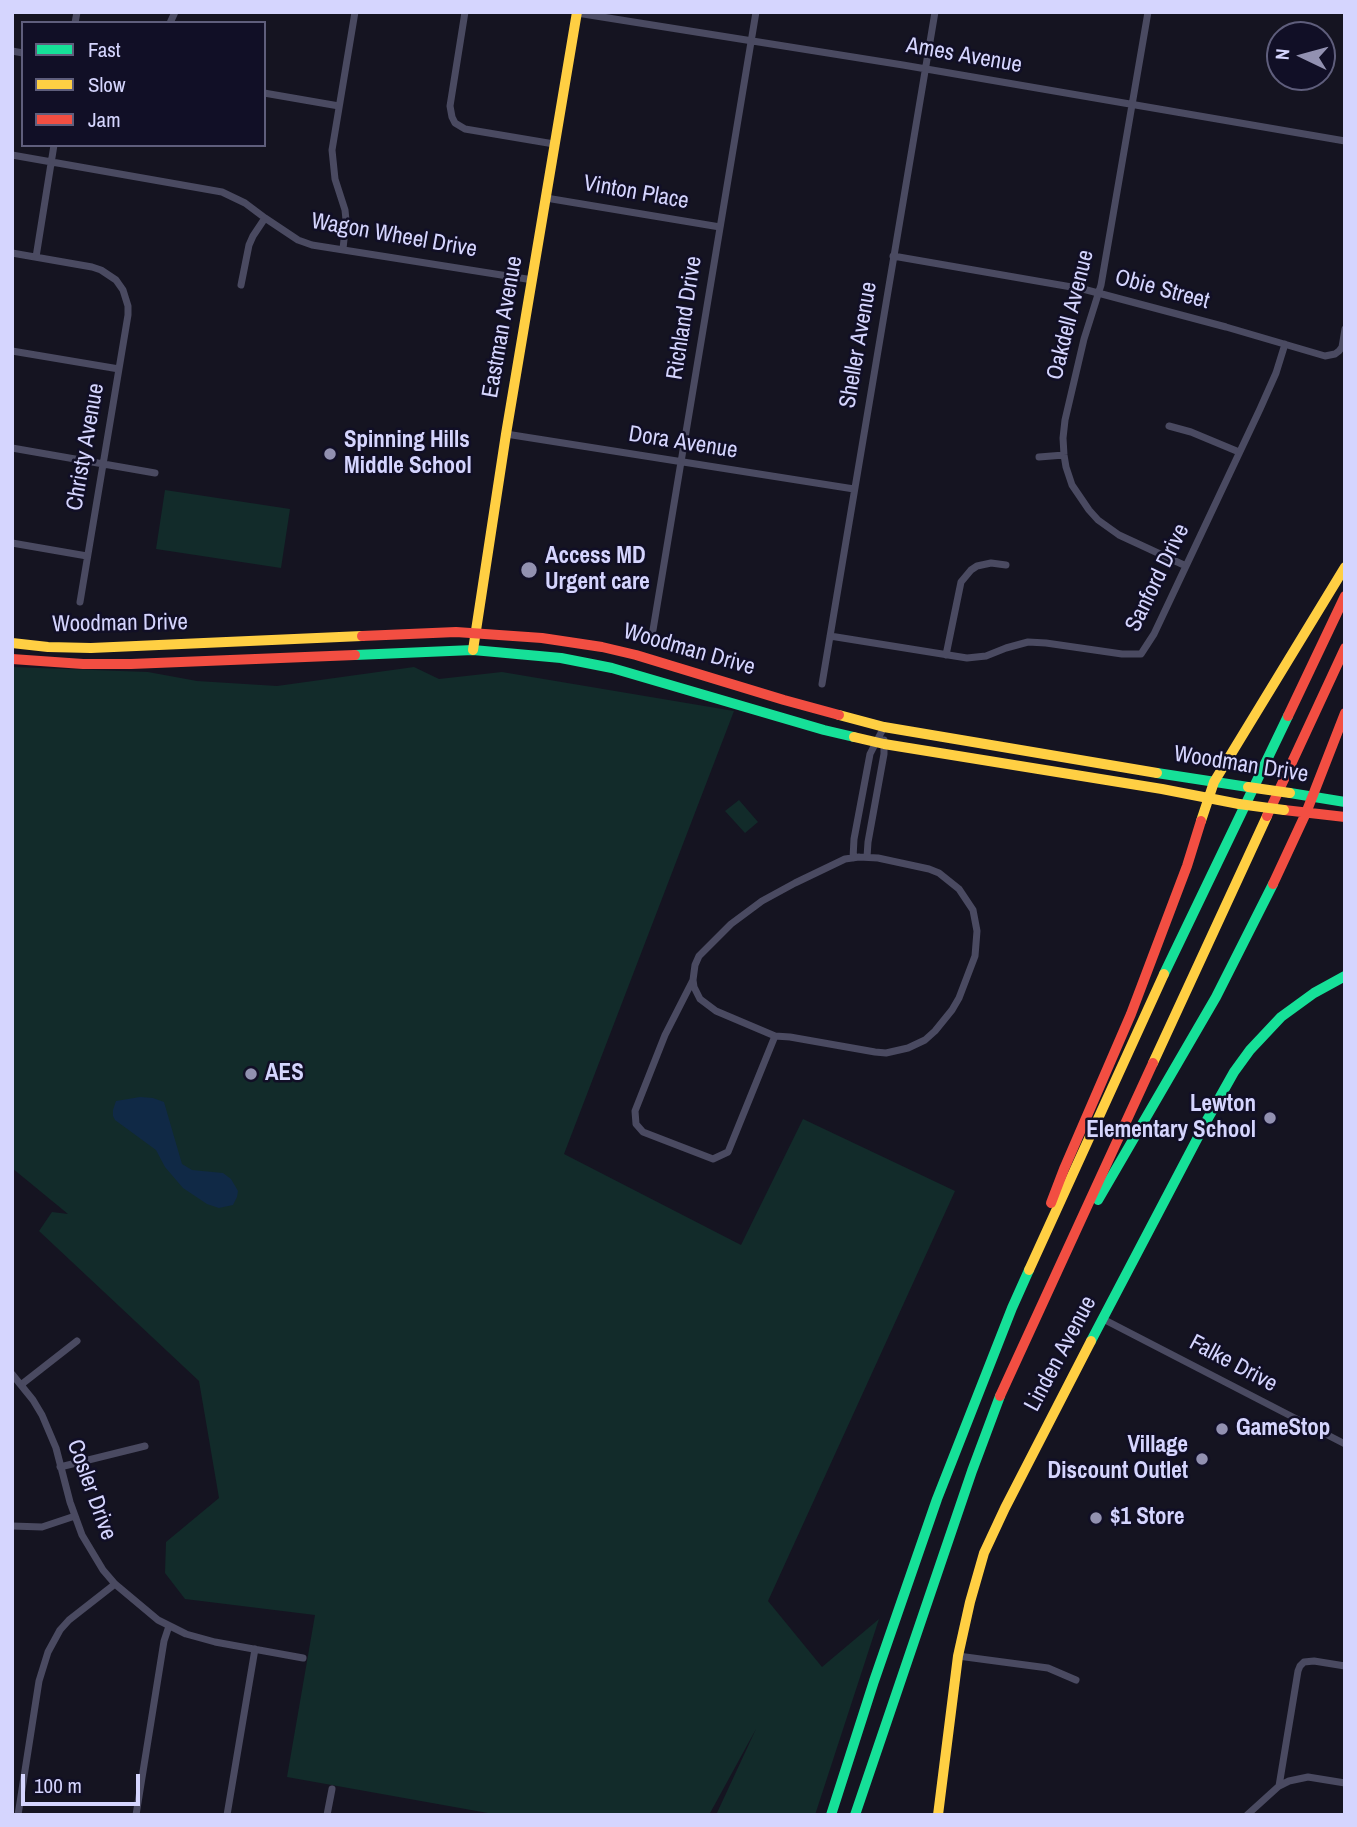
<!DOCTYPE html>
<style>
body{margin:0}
#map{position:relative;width:1357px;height:1827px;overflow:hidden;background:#151421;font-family:"Archivo Narrow",sans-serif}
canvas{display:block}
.frame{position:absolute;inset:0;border:14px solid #d5d5fe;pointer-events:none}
.legend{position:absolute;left:21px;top:21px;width:245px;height:126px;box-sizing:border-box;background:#110f26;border:2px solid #5f5e7c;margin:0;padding:9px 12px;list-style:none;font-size:21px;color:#d5d5fe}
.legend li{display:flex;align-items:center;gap:14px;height:35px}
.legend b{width:35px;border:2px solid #5f5e7c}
.north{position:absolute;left:1266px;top:21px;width:70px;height:70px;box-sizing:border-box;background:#110f26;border:2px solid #5f5e7c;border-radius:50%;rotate:275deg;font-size:19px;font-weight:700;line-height:28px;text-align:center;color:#d5d5fe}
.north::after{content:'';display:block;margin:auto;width:24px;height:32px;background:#9291b1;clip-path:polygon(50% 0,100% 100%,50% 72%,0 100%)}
.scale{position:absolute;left:21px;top:1774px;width:119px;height:32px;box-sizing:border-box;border:4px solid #d5d5fe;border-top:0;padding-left:9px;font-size:21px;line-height:24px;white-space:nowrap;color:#d5d5fe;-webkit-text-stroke:5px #110f26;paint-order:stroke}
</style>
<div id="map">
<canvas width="1357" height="1827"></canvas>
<div class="frame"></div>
<ul class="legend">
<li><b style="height:9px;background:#16e098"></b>Fast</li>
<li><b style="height:9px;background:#ffcf43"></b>Slow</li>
<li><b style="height:9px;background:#f24e42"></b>Jam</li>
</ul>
<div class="north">N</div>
<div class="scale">100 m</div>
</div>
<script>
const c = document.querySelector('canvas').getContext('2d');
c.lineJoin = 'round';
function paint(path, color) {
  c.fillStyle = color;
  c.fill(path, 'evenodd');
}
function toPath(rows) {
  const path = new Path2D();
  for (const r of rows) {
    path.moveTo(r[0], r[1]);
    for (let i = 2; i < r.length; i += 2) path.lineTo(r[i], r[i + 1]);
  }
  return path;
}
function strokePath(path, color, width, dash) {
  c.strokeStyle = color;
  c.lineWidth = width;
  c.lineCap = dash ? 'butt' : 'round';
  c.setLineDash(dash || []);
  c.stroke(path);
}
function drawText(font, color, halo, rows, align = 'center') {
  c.font = font + ' "Archivo Narrow",sans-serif';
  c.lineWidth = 5;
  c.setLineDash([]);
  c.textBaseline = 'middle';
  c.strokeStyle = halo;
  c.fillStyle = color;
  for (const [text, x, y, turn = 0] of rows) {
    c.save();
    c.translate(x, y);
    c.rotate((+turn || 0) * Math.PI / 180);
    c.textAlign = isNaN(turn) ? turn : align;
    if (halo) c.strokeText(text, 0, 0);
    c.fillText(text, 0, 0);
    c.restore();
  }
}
paint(toPath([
 [165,490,290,509,281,568,156,549],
 [12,667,148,672,197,681,277,686,414,667,439,679,502,672,734,711,564,1154,741,1245,803,1119,955,1191,768,1601,822,1667,879,1619,815,1815,716,1815,756,1729,709,1815,499,1815,287,1777,315,1615,185,1599,165,1573,166,1542,219,1498,199,1381,39,1231,52,1212,68,1214,12,1168],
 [739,800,758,822,745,833,725,811]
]), '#122b2a');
paint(toPath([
 [140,1097,153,1098,164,1102,182,1164,192,1170,223,1173,231,1179,238,1191,237,1197,233,1205,219,1208,207,1204,183,1188,165,1167,156,1150,115,1120,113,1116,113,1110,116,1101]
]), '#102946');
strokePath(toPath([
 [465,12,450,106,452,117,455,123,465,129,554,144],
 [1148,12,1101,285,1084,339,1065,420,1063,438,1064,455,1066,467,1072,485,1089,510,1098,520,1119,535,1186,566],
 [577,13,903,65,1345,141],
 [75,23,77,12],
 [170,23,175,12],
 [12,51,23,53],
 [264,93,339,106],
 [12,155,222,192,245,203,265,218,298,240,312,245,533,280],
 [546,198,720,227],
 [343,249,346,220,345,210,335,179,332,150,355,12],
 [12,253,92,267,101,270,116,280,123,290,128,306,128,315,80,602],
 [893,256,1083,289,1226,327,1325,356,1335,354,1339,351,1342,347,1345,329],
 [36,257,54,145],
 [241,285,249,245,253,236,265,218],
 [12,351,119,369],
 [1169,426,1191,432,1239,452],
 [506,434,854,489],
 [12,448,155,473],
 [1039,457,1064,455],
 [12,543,87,556],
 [653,630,756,12],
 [830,636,967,658,986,656,1006,648,1028,642,1046,643,1122,654,1141,654,1154,634,1260,409,1276,373,1285,344],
 [946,655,961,582,971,570,977,566,991,563,1006,565],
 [822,684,935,12],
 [859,857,878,858,929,869,939,873,959,889,973,910,977,931,975,956,959,998,952,1010,935,1031,925,1040,908,1048,886,1053,875,1052,790,1037,775,1036,716,1011,700,999,694,987,693,980,695,965,699,956,731,924,762,901,795,883,845,859,859,857],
 [867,857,868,842,884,754,884,740],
 [853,858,854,839,870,754,884,727],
 [693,980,665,1035,635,1111,636,1124,643,1132,713,1159,728,1152,775,1036],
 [1103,1319,1345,1444],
 [12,1374,33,1400,42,1415,56,1448,70,1502,82,1535,103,1570,115,1584,158,1620,186,1634,215,1642,303,1658],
 [22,1384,77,1341],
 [60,1467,145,1446],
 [12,1526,42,1527,75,1516],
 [958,1656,1048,1668,1076,1680],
 [1279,1786,1289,1781,1308,1777,1345,1783],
 [18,1815,39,1681,48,1652,60,1630,69,1620,115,1584],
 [136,1815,164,1641,169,1626],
 [227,1815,255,1649],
 [327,1815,332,1789],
 [1247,1815,1279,1786,1298,1671,1300,1666,1304,1662,1314,1661,1345,1666]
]), '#4a4a61', 7);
strokePath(toPath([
 [355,655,473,650,561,658,612,668,824,730,854,737],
 [1157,773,1248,787],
 [1290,793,1345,802],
 [1164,974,1288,716],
 [1098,1200,1216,997,1273,884],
 [1091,1341,1207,1120,1234,1072,1250,1050,1281,1017,1314,993,1345,976],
 [831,1815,874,1681,937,1499,1012,1308,1029,1270],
 [855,1815,972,1471,1000,1396]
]), '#16e098', 10);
strokePath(toPath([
 [12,643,48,647,91,648,362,636],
 [473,650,506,434,577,12],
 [839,715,884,727,1157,773],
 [854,737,884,744,1162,789,1239,804],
 [1201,821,1214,782,1345,567],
 [1153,1063,1267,816],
 [1029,1270,1164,974],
 [938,1815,958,1656,970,1602,984,1553,1005,1508,1091,1341]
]), '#ffcf43', 10);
strokePath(toPath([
 [362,636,456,632,542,638,602,647,636,655,784,700,839,715],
 [12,659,83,664,131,664,355,655],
 [1288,716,1345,596],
 [1284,810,1345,817],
 [1267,816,1345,648],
 [1273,884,1306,813,1345,713],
 [1051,1203,1064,1169,1131,1014,1187,866,1201,821],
 [1000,1396,1153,1063]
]), '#f24e42', 10);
strokePath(toPath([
 [1248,787,1290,793],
 [1239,804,1284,810]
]), '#ffcf43', 10);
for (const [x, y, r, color] of [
 [330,454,7,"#9291b1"],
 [529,570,9,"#9291b1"],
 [251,1074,7,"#9291b1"],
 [1270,1118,7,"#9291b1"],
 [1222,1429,7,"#9291b1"],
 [1202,1459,7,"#9291b1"],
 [1096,1518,7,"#9291b1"]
]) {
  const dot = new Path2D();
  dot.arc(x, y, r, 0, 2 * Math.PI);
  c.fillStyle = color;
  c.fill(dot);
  strokePath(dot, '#110f26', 2.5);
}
drawText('23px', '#d5d5fe', '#110f26', [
 ["Ames Avenue",964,56,10],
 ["Vinton Place",636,193,10],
 ["Wagon Wheel Drive",394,236,10],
 ["Obie Street",1162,290,15],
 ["Oakdell Avenue",1071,315,-76],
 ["Richland Drive",685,318,-81],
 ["Eastman Avenue",503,327,-80],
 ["Sheller Avenue",859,345,-80],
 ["Dora Avenue",683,443,9],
 ["Christy Avenue",86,447,-80],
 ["Sanford Drive",1158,578,-64],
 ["Woodman Drive",120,624,-1],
 ["Woodman Drive",689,650,16],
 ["Woodman Drive",1241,765,9],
 ["Linden Avenue",1061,1354,-62],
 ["Falke Drive",1233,1364,28],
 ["Cosler Drive",91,1490,70]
]);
drawText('bold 23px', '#d5d5fe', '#110f26', [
 ["Spinning Hills",344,441],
 ["Middle School",344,467],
 ["Access MD",545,557],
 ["Urgent care",545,583],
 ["AES",265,1074],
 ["Lewton",1256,1105,"right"],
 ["Elementary School",1256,1131,"right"],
 ["GameStop",1236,1429],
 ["Village",1188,1446,"right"],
 ["Discount Outlet",1188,1472,"right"],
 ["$1 Store",1110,1518]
], 'left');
</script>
